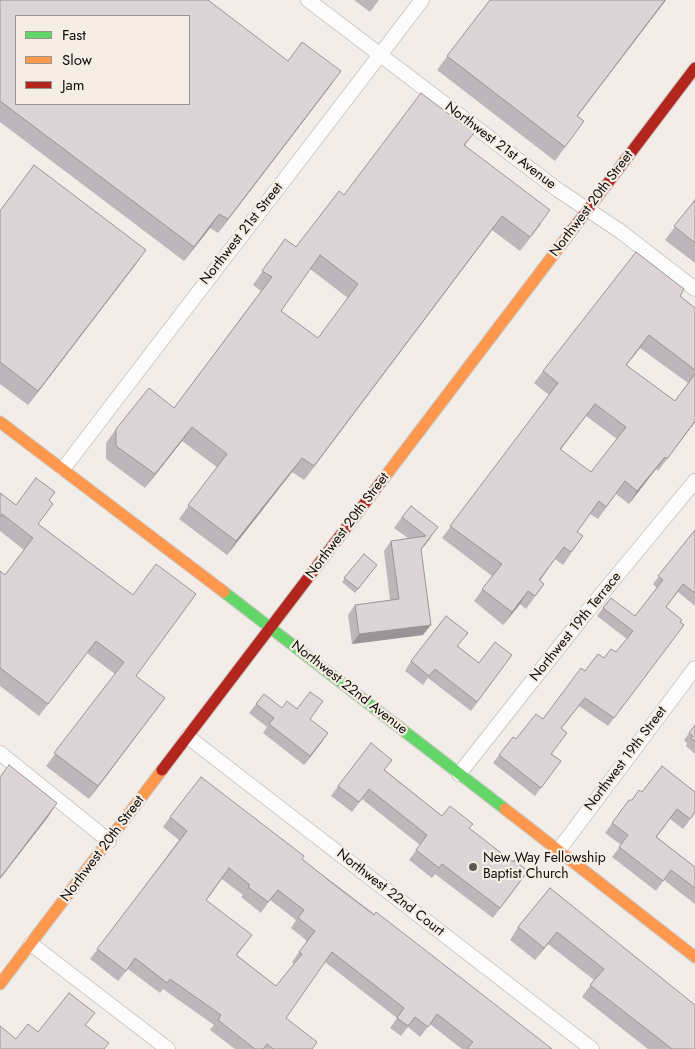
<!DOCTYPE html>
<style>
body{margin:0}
#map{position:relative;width:695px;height:1049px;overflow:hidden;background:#f2ede8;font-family:Jost,sans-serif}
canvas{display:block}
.legend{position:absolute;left:15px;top:15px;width:175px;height:90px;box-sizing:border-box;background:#f6ede4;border:1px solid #99938c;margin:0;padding:6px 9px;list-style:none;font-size:15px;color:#0e0b08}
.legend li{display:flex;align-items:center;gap:10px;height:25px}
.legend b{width:25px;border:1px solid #99938c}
</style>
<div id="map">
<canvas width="695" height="1049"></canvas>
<ul class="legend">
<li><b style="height:6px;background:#63d668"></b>Fast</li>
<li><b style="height:6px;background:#ff974d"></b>Slow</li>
<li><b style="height:6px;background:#b3261e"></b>Jam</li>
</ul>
</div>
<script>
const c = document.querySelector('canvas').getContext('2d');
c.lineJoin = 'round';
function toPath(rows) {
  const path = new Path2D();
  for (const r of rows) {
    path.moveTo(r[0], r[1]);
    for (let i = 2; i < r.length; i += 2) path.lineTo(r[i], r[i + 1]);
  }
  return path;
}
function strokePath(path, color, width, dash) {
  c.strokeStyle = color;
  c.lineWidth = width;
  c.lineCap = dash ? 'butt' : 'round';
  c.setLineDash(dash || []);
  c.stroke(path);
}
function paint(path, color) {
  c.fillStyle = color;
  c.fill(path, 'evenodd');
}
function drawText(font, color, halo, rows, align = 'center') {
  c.font = font + ' Jost,sans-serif';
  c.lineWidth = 4.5;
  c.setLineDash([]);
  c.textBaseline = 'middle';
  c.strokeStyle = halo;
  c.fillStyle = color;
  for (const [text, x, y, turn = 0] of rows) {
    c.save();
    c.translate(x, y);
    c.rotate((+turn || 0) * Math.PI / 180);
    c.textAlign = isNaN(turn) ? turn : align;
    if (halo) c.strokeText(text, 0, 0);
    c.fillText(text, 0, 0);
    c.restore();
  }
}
const street = toPath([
 [308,0,558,190,620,231,695,289],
 [63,469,422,0],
 [188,737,592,1049],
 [0,753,109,841],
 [459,774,586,613,695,481],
 [558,851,695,668],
 [31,944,168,1049]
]);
const fast = toPath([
 [224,592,505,809]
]);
const slow = toPath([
 [0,422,224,592],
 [384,478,573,229],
 [505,809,695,957],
 [0,984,162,770]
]);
const jam = toPath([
 [573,229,695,68],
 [162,770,384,478]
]);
strokePath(street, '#cdc9c6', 16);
strokePath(fast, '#cdc9c6', 13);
strokePath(slow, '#cdc9c6', 13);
strokePath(jam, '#cdc9c6', 13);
strokePath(street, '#fdfcfc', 14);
strokePath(fast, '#63d668', 11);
strokePath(slow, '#ff974d', 11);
strokePath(jam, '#b3261e', 11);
paint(toPath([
 [0,0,288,61,331,85,218,233,210,228,184,261,0,122],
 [354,0,379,0,370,12],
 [490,0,666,0,577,116,584,121,555,161,437,70],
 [474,133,465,145,541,224,520,251,492,230,304,480,292,472,227,555,179,519,217,467,182,441,145,488,106,459,106,443,116,429,174,408,261,291,253,285,285,239,296,247,344,195],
 [310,269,348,298,318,338,281,311],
 [695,200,695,263,665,240],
 [0,211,136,264,28,405,0,384],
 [684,289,680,296,695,308,695,422,658,471,656,469,629,504,616,494,598,519,590,514,577,532,583,536,563,565,555,559,540,581,544,584,526,609,520,604,503,625,474,601,492,576,442,538,549,395,534,383,543,371],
 [640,348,688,383,675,401,626,365],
 [586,416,617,439,591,472,560,450],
 [0,493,16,505,49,501,38,524,133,595,196,594,136,676,165,698,89,799,46,766,115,674,87,653,39,716,0,686,0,571,5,575,24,550,0,531],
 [402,517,431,538,421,550,423,635,352,644,348,615,355,605,390,600,384,551,391,541,408,538,394,528],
 [695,530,695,606,678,592,666,607,684,625,608,726,579,706,561,729,552,754,561,761,535,796,493,763,499,755,516,739,543,719,585,671,604,658,616,652,627,639,597,616,603,608,635,616,657,588,653,584],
 [364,554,377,565,355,593,342,582],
 [458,646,479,663,512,655,471,711,428,678,423,685,405,671,411,661],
 [256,704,282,708,322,742,304,765,263,733,267,727,249,713],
 [695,725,695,754,686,746,687,743,684,740],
 [385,770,442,816,469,829,521,881,493,918,435,874,432,878,409,860,420,845,362,799,352,812,331,796,338,786],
 [642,792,695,792,695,813,683,829,670,819,657,837,695,867,695,904,664,880,656,891,612,857,621,845,605,833,629,800,632,800],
 [170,817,302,859,552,1049,462,1049,430,1024,420,1037,408,1027,401,1036,390,1028,397,1018,325,962,286,1018,312,1049,235,1049,210,1030,214,1025,163,989,160,993,128,969,118,981,90,959,179,840,163,827],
 [222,879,243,895,241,897,261,913,270,900,296,920,291,928,307,941,292,962,294,964,276,986,237,955,252,935,206,901],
 [550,888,695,1049,648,1049,582,997,594,980,548,944,535,960,510,940,518,927]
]), '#beb6ba');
paint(toPath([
 [665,0,666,0,567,130,577,116],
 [341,71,331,85,218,233,228,219],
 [219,214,210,228,184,261,194,247],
 [502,216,492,230,304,480,314,466],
 [146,250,136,264,28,405,38,391],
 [649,335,640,348,617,377,626,365],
 [595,404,586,416,551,462,560,449],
 [695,421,695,422,658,471,667,459],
 [192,427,182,441,145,488,155,474],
 [665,457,656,469,629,504,637,491],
 [302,458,292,472,227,555,236,541],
 [528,591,520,604,503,625,512,612],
 [431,625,423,635,352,644,359,634],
 [165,698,156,710,89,799,98,786],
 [328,733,322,742,304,765,310,756],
 [57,803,48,817,0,879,0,878],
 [557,932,548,944,535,960,544,948]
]), '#9b9497');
const building = toPath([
 [0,0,208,0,288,61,302,42,341,71,228,219,219,214,194,247,0,101,0,0],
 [16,16,189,16,189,104,16,104,16,16],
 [490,0,665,0,577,116,584,121,565,147,447,56,490,0],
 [421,93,474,133,464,145,550,210,530,237,502,216,314,466,302,458,236,541,188,505,227,454,192,427,155,474,116,446,116,429,149,388,174,408,272,277,262,271,285,239,296,247,339,191,344,195,421,93],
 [320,255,358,284,318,338,281,311,320,255],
 [34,165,146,250,38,391,0,362,0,211,34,165],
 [695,200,695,243,674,226,695,200],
 [636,252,684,289,680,296,695,308,695,370,649,335,626,365,675,401,695,374,695,421,667,459,665,457,637,491,625,481,606,507,599,501,577,532,583,536,571,552,564,547,539,580,544,584,535,596,528,591,512,612,482,589,502,564,450,526,558,383,543,371,636,252],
 [595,404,626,427,591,472,560,449,595,404],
 [36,478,55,492,49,500,53,504,38,524,133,595,156,564,196,594,136,676,165,698,98,786,54,753,124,662,96,641,48,704,0,668,0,571,5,575,33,538,2,514,0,517,0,493,16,505,36,478],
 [411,506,438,527,421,549,431,625,359,634,355,605,399,599,391,541,426,536,402,517,411,506],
 [695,530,695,593,683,584,666,607,682,620,680,622,684,625,614,718,585,698,561,728,567,733,551,754,561,761,541,788,499,755,513,737,516,739,536,714,543,719,581,668,585,671,598,654,604,658,611,649,616,652,633,631,603,608,611,598,635,616,663,580,658,576,695,530],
 [364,554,377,565,358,589,344,578,364,554],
 [446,616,468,633,457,646,479,663,495,642,512,655,477,702,435,669,429,676,411,661,446,616],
 [310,692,323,701,310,719,328,733,310,756,269,724,274,718,256,704,264,694,282,708,287,701,297,709,310,692],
 [695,725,695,742,691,738,693,736,689,733,695,725],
 [371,743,392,760,384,770,442,816,450,806,473,824,469,828,513,862,514,860,528,871,500,908,442,864,439,868,416,850,427,835,369,789,359,802,338,786,371,743],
 [9,765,57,803,0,878,0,777,9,765],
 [662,766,695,792,695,812,690,819,677,809,656,837,695,867,695,888,671,870,663,881,619,847,628,835,612,823,629,800,632,800,639,790,642,792,662,766],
 [201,777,304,856,302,859,336,886,374,915,376,912,465,981,552,1049,467,1049,473,1042,437,1014,428,1027,415,1017,408,1026,397,1018,404,1008,332,952,286,1018,317,1042,312,1049,273,1049,267,1044,263,1049,255,1049,218,1020,221,1015,170,979,167,983,135,958,126,971,97,949,187,831,170,817,201,777],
 [229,868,250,885,248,887,268,902,278,890,304,910,298,918,315,931,299,952,302,954,276,986,236,955,252,935,206,900,229,868],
 [550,888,695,1005,695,1049,672,1049,590,985,604,969,557,932,544,948,518,927,550,888],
 [69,993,95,1013,85,1025,109,1043,104,1049,0,1049,0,1026,16,1039,28,1024,38,1032,69,993]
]);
paint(building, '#ddd4d8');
strokePath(building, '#9b9497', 1);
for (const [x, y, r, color] of [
 [473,867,5,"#5e5a56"]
]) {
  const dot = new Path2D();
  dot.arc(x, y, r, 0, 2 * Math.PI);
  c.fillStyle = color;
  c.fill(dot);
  strokePath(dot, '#f6ede4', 2);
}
drawText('14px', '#0e0b08', '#f6ede4', [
 ["Northwest 21st Avenue",500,146,37],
 ["Northwest 20th Street",592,204,-53],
 ["Northwest 21st Street",242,234,-52],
 ["Northwest 20th Street",348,526,-53],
 ["Northwest 19th Terrace",576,627,-51],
 ["Northwest 22nd Avenue",349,688,38],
 ["Northwest 19th Street",626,759,-53],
 ["Northwest 20th Street",103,849,-53],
 ["Northwest 22nd Court",390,893,38]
]);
drawText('14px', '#0e0b08', '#f6ede4', [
 ["New Way Fellowship",483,859],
 ["Baptist Church",483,875]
], 'left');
</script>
